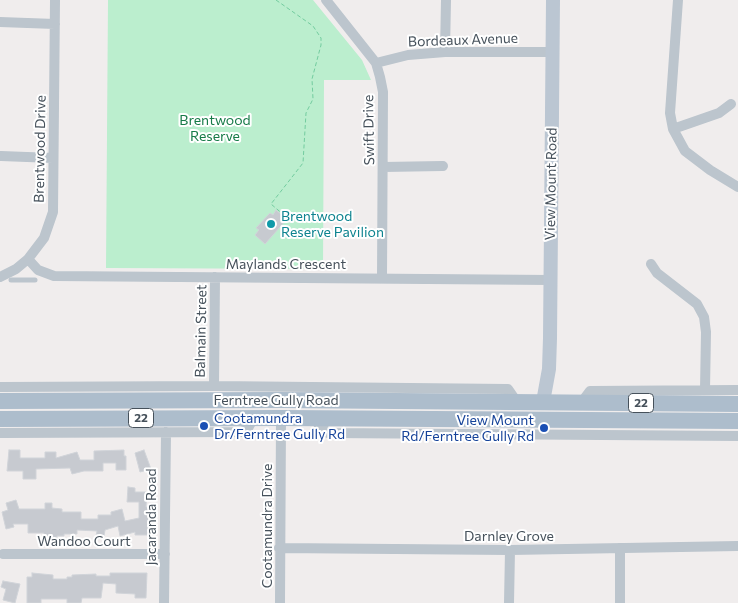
<!DOCTYPE html>
<style>
body{margin:0}
canvas{display:block;background:#f0eded}
</style>
<canvas width="738" height="603"></canvas>
<script>
const c = document.querySelector('canvas').getContext('2d');
c.lineJoin = 'round';
function paint(path, color) {
  c.fillStyle = color;
  c.fill(path, 'evenodd');
}
function toPath(rows) {
  const path = new Path2D();
  for (const r of rows) {
    path.moveTo(r[0], r[1]);
    for (let i = 2; i < r.length; i += 2) path.lineTo(r[i], r[i + 1]);
  }
  return path;
}
function strokePath(path, color, width, dash) {
  c.strokeStyle = color;
  c.lineWidth = width;
  c.lineCap = dash ? 'butt' : 'round';
  c.setLineDash(dash || []);
  c.stroke(path);
}
function drawText(font, color, halo, rows, align = 'center') {
  c.font = font + ' Commissioner,sans-serif';
  c.lineWidth = 4;
  c.setLineDash([]);
  c.textBaseline = 'middle';
  c.strokeStyle = halo;
  c.fillStyle = color;
  for (const [text, x, y, turn = 0] of rows) {
    c.save();
    c.translate(x, y);
    c.rotate((+turn || 0) * Math.PI / 180);
    c.textAlign = isNaN(turn) ? turn : align;
    if (halo) c.strokeText(text, 0, 0);
    c.fillText(text, 0, 0);
    c.restore();
  }
}
paint(toPath([
 [108,0,313,0,362,60,371,80,324,80,323,269,106,268]
]), '#bbeece');
const building = toPath([
 [276,210,287,219,265,244,255,235,259,230,256,228,270,213,273,215,276,210],
 [9,450,20,450,20,458,45,458,45,452,56,452,56,458,77,452,80,460,94,460,94,451,124,450,124,456,126,456,126,470,116,470,116,463,103,463,103,471,84,471,72,474,70,468,36,469,36,479,23,479,23,471,7,471,9,450],
 [144,450,151,469,140,472,135,453,144,450],
 [128,487,135,488,135,492,147,492,146,507,150,507,149,535,135,535,135,532,120,536,118,526,105,530,104,536,96,536,97,531,77,530,77,534,64,534,64,536,57,536,57,538,48,538,48,536,44,536,44,533,28,533,28,524,13,524,14,527,6,529,2,512,8,510,6,503,16,500,19,509,45,509,45,503,52,503,52,508,62,509,62,512,81,512,81,519,98,519,98,515,111,515,111,512,122,509,125,521,139,518,139,502,127,502,128,487],
 [32,573,53,575,53,579,67,579,67,577,72,577,72,575,96,574,96,576,110,576,110,573,147,573,146,598,135,598,135,594,116,593,116,584,103,583,101,598,82,598,81,603,67,603,67,599,41,599,41,603,27,603,27,577,32,577,32,573],
 [3,581,20,584,15,603,3,600,6,589,1,587,3,581]
]);
paint(building, '#c7cad0');
strokePath(building, '#d1d4d9', 1);
strokePath(toPath([
 [276,0,313,26,321,38,321,45,312,79,313,99,306,113,303,163,271,204,292,222]
]), '#73cc9f', 1, [4, 2.5]);
strokePath(toPath([
 [11,280,35,280]
]), '#bcc5cd', 5);
strokePath(toPath([
 [326,0,376,63,380,77,383,92,382,278],
 [678,0,670,113,673,129,685,151,710,170,738,187],
 [0,22,55,24],
 [445,52,446,0],
 [376,63,408,55,445,52,553,52],
 [673,129,719,113,731,104],
 [1,156,53,158],
 [383,167,443,166],
 [28,259,38,270,54,276,551,280],
 [651,264,657,273,697,304,704,317,706,332,705,390],
 [0,277,16,269,28,259,44,238,53,212,55,0],
 [214,386,215,277],
 [0,387,214,386,508,389,517,402],
 [581,403,590,391,738,390],
 [313,419,328,433,738,436],
 [0,433,241,432,247,430,253,419],
 [279,548,510,550,738,546],
 [3,554,165,554],
 [164,603,166,432],
 [280,603,281,418],
 [509,603,510,550],
 [620,603,620,548]
]), '#bcc5cd', 10);
strokePath(toPath([
 [543,402,549,369,550,338,553,0]
]), '#bbc6d2', 14);
strokePath(toPath([
 [0,401,281,400,738,404],
 [0,419,281,418,738,421]
]), '#adbdcc', 16);
for (const [x, y, r, color] of [
 [271,224,5,"#0f9aa8"],
 [204,426,5,"#1a4fb4"],
 [544,428,5,"#1a4fb4"]
]) {
  const dot = new Path2D();
  dot.arc(x, y, r, 0, 2 * Math.PI);
  c.fillStyle = color;
  c.fill(dot);
  strokePath(dot, '#fff', 2);
}
for (const [x, y, w] of [
 [641,403,25],
 [141,418,25]
]) {
  const box = new Path2D();
  box.roundRect(x - w / 2, y - 9.5, w, 19, 4);
  c.fillStyle = '#fff';
  c.fill(box);
  strokePath(box, '#46515b', 1);
}
drawText('bold 12px', '#46515b', null, [
 ["22",641,403],
 ["22",141,418]
]);
drawText('14px', '#46515b', '#fff', [
 ["Bordeaux Avenue",463,40,-2],
 ["Swift Drive",369,130,-91],
 ["Brentwood Drive",40,149,-89],
 ["View Mount Road",551,184,-89],
 ["Maylands Crescent",286,264],
 ["Balmain Street",201,331,-89],
 ["Ferntree Gully Road",276,400],
 ["Jacaranda Road",151,517,-90],
 ["Cootamundra Drive",267,526,-90],
 ["Darnley Grove",509,536],
 ["Wandoo Court",84,541]
]);
drawText('14px', '#177b48', '#fff', [
 ["Brentwood",215,120],
 ["Reserve",215,136]
]);
drawText('14px', '#0d838f', '#fff', [
 ["Brentwood",281,216],
 ["Reserve Pavilion",281,232]
], 'left');
drawText('14px', '#164399', '#fff', [
 ["Cootamundra",214,418],
 ["Dr/Ferntree Gully Rd",214,434],
 ["View Mount",534,420,"right"],
 ["Rd/Ferntree Gully Rd",534,436,"right"]
], 'left');
</script>
